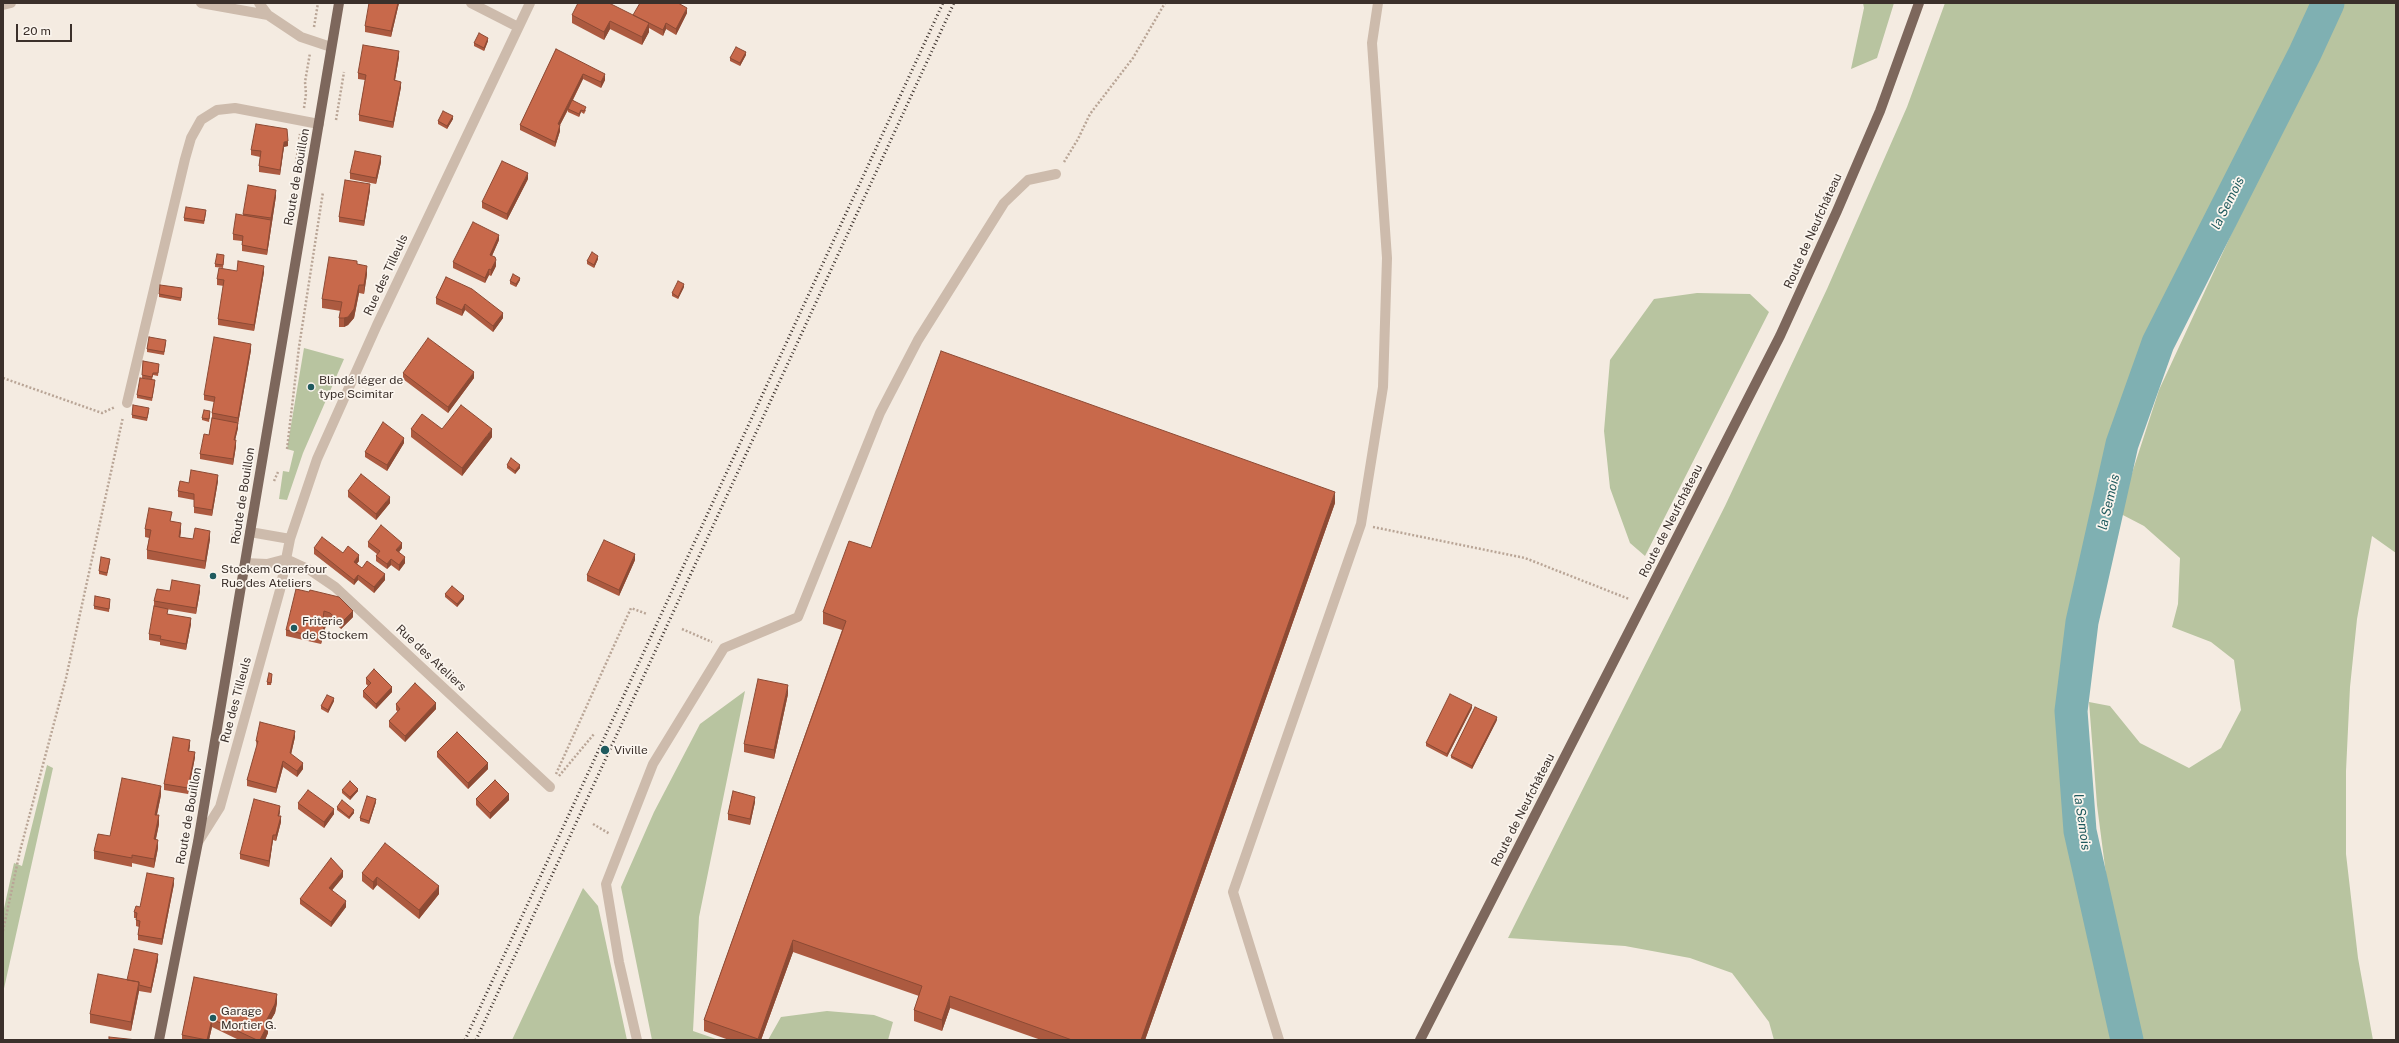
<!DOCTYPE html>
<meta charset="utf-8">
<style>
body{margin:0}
#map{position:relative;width:2399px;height:1043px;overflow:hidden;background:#f4ebe1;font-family:"Public Sans",sans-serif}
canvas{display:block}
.frame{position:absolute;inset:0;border:4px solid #3b302b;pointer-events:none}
.scale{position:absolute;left:16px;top:24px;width:56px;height:18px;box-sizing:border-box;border:2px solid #3b302b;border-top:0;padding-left:5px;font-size:12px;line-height:14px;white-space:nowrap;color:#3b302b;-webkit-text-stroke:3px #fbf5ee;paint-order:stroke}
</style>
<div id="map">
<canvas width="2399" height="1043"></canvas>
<div class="frame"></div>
<div class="scale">20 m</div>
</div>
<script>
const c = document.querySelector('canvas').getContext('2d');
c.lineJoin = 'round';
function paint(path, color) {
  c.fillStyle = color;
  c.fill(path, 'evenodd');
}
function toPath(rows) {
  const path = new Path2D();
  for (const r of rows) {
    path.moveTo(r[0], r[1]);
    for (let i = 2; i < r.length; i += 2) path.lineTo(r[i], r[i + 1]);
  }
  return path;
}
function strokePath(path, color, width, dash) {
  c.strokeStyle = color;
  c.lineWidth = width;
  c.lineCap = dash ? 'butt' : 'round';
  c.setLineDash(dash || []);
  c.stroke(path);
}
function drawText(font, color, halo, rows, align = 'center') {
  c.font = font + ' "Public Sans",sans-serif';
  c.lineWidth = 3.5;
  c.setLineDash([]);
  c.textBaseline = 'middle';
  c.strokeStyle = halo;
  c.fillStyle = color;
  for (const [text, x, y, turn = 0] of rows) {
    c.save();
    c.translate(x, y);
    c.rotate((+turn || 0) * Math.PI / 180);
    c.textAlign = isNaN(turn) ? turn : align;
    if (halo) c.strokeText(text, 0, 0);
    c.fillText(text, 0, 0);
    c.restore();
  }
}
paint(toPath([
 [1863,3,1894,3,1877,58,1851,69,1864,8],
 [1945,3,2316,3,2145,338,2107,440,2071,618,2057,712,2066,832,2116,1040,1774,1040,1769,1022,1732,973,1690,958,1625,946,1508,938,1725,506,1827,289,1907,107],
 [2344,3,2396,3,2396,553,2372,536,2357,619,2350,687,2346,771,2346,854,2358,958,2373,1040,2137,1040,2130,1017,2108,890,2097,805,2089,702,2110,706,2140,743,2189,768,2221,748,2241,710,2234,660,2211,642,2172,627,2178,604,2180,558,2144,526,2119,513,2159,390,2262,168],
 [1697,293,1750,294,1769,312,1645,556,1630,543,1610,488,1604,431,1610,360,1654,299],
 [304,348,344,359,303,453,287,500,279,499,283,471,289,472,294,451,287,449],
 [745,691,699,917,693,1031,719,1040,652,1040,621,887,654,812,700,724],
 [47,765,53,768,3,993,3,913,14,863,22,866],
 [583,888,598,906,627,1040,512,1040],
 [827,1011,874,1015,893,1022,888,1040,768,1040,781,1017]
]), '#b8c4a0');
strokePath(toPath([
 [2127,1040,2080,831,2071,711,2082,622,2122,444,2158,343,2305,53,2328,3]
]), '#7fb0b2', 33);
strokePath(toPath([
 [314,27,318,3],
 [304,108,306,94,305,82,310,53],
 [336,120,344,72],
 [1064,162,1078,139,1090,114,1133,58,1165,3],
 [296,163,300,134],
 [3,378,102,413,115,407],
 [287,449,299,347,323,192],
 [274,481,278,472],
 [1373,527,1525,558,1629,599],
 [231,539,235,529],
 [682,629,712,642],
 [556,774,631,608,647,614],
 [559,776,594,734],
 [593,824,610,834],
 [3,931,20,851,66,678,123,417]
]), '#b9a596', 2.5, [2, 2]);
strokePath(toPath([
 [201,3,268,15],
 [259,3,268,15,301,37,331,47],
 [3,5,11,3],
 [127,403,185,159,191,138,201,120,217,110,235,108,319,124],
 [637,1040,619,962,606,884,653,764,724,648,798,617,880,413,918,340,1004,203,1028,180,1056,174],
 [1279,1040,1233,892,1361,524,1383,387,1387,258,1372,43,1378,3]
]), '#cdbbac', 10);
strokePath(toPath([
 [471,3,518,27],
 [250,532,290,539],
 [286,559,310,570,335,587,550,787],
 [245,563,267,564,286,559],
 [198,842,220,807,280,590,290,539,317,459,377,325,530,3]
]), '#cdbbac', 10);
strokePath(toPath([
 [159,1040,198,842,339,3],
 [1420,1040,1780,336,1837,211,1880,111,1919,3]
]), '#7d675c', 10);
strokePath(toPath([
 [465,1040,943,3],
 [476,1040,954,3]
]), '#3b302b', 3, [1, 3]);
paint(toPath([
 [399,3,391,37,365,32,365,26],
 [687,13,676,35,666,29,663,36,649,28,649,32,642,45,610,29,604,40,572,23,572,15,633,15],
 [488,41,484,51,474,46,474,43],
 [556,49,605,80,601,88,583,79,573,100,586,110,584,114,581,112,579,117,568,112,568,110,560,125,560,131,555,147,520,130,520,125],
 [746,55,740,66,730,61,730,58],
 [399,57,395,80,401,87,393,128,359,121,359,115,365,80,358,79,358,73],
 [453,119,447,129,438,124,438,121],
 [288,146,284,147,280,175,259,172,259,166,260,157,251,155,251,150],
 [381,162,376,184,350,179,350,173],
 [528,179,507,220,482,208,482,202],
 [370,190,364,226,339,222,339,217],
 [276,196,267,255,242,251,242,241,233,240,233,234,243,216,243,214],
 [206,213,204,224,184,221,184,218],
 [499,240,492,256,496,266,491,276,489,275,485,283,453,268,453,262],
 [224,258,223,268,215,267,215,264],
 [598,259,594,268,587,264,587,261],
 [357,264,367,274,364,294,359,293,354,318,348,325,344,327,339,327,339,318,341,311,322,308,322,299],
 [237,271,264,272,254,331,218,325,218,319,224,286,217,285,217,279],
 [446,277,503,318,493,332,465,310,462,316,436,304,436,298],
 [520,280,516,287,510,284,510,281],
 [684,287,678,299,672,296,672,293],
 [182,291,181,301,159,297,159,294],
 [166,343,164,355,147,352,147,349],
 [251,350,238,424,238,428,235,440,236,446,233,465,200,459,200,454,209,435,212,418,212,413,214,402,204,400,204,395],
 [143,361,159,366,158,376,153,375,152,380,142,378],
 [403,373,474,378,448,413,403,379],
 [155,383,152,401,137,398,137,395],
 [149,411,147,421,132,418,132,415],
 [210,414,209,422,202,420,202,418],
 [411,429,492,437,462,476,411,437],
 [404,443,387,471,365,457,365,452],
 [507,465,520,468,515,474,507,468],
 [218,481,212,516,194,513,194,500,178,497,178,491,189,483],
 [348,491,390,503,376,520,348,497],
 [1335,503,1145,1040,1041,1040,950,1008,942,1031,914,1021,914,1010,919,996,793,952,761,1040,729,1040,704,1031,704,1020,842,630,823,624,823,612,871,548],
 [171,521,181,531,180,537,193,539,210,539,205,569,147,559,147,550,149,538,145,537,145,529],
 [368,542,402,548,399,552,405,563,399,571,391,565,387,569,376,561,376,556,377,554,368,547],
 [314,548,343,553,359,561,357,564,362,568,385,580,374,593,358,580,354,585,314,554],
 [635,560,619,596,587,581,587,575],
 [110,561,107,576,99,574,99,571],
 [170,591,200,591,196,614,154,607,154,601],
 [309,592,353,617,341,629,330,618,324,617,324,619,326,625,321,644,286,636,286,630],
 [445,594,464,599,457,607,445,597],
 [110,601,109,612,94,609,94,606],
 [168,614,191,624,186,650,160,645,160,642,149,640,149,634],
 [272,677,271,685,267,685,267,682],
 [366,678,392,692,376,709,363,697,363,691,368,686,366,684],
 [788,694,774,759,744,752,744,744],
 [334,701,328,713,321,709,321,706],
 [396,704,436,709,405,742,389,727,389,721,398,712,396,710],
 [1472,708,1447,757,1426,746,1426,743],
 [1497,720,1472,769,1451,758,1451,756],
 [295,737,291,754,303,769,297,777,283,767,276,793,247,786,247,780,257,747,256,741],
 [190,746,189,751,195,757,188,794,164,790,164,784],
 [437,752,488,769,468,789,437,757],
 [342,790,358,791,350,800,342,793],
 [161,795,157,815,159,824,156,839,158,848,154,868,132,863,132,867,94,859,94,851],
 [476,799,509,800,490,819,476,805],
 [376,802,369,824,360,821,360,818],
 [755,802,750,825,728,820,728,814],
 [298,803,334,814,324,828,298,809],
 [337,807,354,813,349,819,337,810],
 [280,812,279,816,281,822,276,841,273,840,269,867,240,859,240,854],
 [362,873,439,894,419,919,377,885,373,890,362,881],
 [343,877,332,890,346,907,331,927,300,904,300,899],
 [174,884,162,945,138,940,138,935,139,927,136,926,136,918,134,918,134,912,140,907],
 [158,960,151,993,139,991,131,1031,90,1023,90,1014,127,980],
 [194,977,277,1003,275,1013,268,1025,268,1033,265,1040,239,1040,212,1027,209,1040,182,1040,182,1035]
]), '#ac5a40');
paint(toPath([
 [398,3,399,3,391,37,391,31],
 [687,8,687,13,676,35,676,29],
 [610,21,610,29,604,40,604,32],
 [649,23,649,32,642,45,642,37],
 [666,23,666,29,663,36,663,30],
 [488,38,488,41,484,51,484,48],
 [399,51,399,57,394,86,394,80],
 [746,52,746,55,740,66,740,63],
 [583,74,583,79,558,129,558,124],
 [605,74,605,80,601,88,601,82],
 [401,82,401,87,393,128,393,122],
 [581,110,581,112,579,117,579,114],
 [453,116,453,119,447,129,447,126],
 [560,125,560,131,555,147,555,142],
 [288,141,288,146,284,147,280,175,280,170,284,142],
 [381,156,381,162,376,184,376,178],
 [528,173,528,179,507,220,507,214],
 [370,184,370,190,364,226,364,221],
 [276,190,276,196,267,255,267,250,271,224,271,218],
 [499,235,499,240,490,260,490,255],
 [598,256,598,259,594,268,594,265],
 [496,260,496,266,491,276,491,270],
 [264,266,264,272,254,331,254,325],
 [367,266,367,274,364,294,364,285],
 [489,269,489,275,485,283,485,278],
 [520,278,520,280,516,287,516,284],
 [684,284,684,287,678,299,678,297],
 [359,285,359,293,354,318,348,325,344,327,344,318],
 [465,304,465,310,462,316,462,310],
 [503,313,503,318,493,332,493,326],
 [251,344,251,350,238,424,238,418],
 [474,372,474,378,448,413,448,407],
 [238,423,238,428,234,445,234,440],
 [492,429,492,437,462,476,462,468],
 [404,438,404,443,387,471,387,465],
 [236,440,236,446,233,465,233,459],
 [520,465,520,468,515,474,515,471],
 [218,475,218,481,212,516,212,510],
 [1335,492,1335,503,1145,1040,1141,1040],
 [390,497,390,503,376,520,376,514],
 [181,523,181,531,179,545,179,537],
 [210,531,210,539,205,569,205,561],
 [402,543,402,548,396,556,396,550],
 [635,554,635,560,619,596,619,590],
 [359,555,359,561,354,567,354,562],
 [405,557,405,563,399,571,399,565],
 [391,559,391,565,387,569,387,564],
 [385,574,385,580,374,593,374,587],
 [358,575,358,580,354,585,354,580],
 [200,585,200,591,196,614,196,608],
 [464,596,464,599,457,607,457,604],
 [353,611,353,617,341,629,341,623],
 [191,618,191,624,186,650,186,644],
 [326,619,326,625,321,644,321,638],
 [788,685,788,694,774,759,774,750],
 [392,687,392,692,376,709,376,704],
 [334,698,334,701,328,713,328,710],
 [436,703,436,709,405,742,405,736],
 [1472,705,1472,708,1447,757,1447,754],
 [1497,717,1497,720,1472,769,1472,766],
 [295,731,295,737,290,759,290,753],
 [190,740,190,746,188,756,188,751],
 [195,752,195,757,188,794,188,788],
 [283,761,283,767,276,793,276,788],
 [303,763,303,769,297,777,297,771],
 [488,763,488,769,468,789,468,783],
 [161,786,161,795,155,823,155,815],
 [358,789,358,791,350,800,350,797],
 [509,794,509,800,490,819,490,813],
 [755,797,755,802,750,825,750,819],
 [376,799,376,802,369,824,369,821],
 [280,806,280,812,278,821,278,816],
 [334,809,334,814,324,828,324,822],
 [354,810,354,813,349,819,349,817],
 [159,815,159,824,154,847,154,839],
 [281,816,281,822,276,841,276,835],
 [273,835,273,840,269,867,269,861],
 [158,840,158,848,154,868,154,859],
 [343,871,343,877,329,894,329,888],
 [377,877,377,885,373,890,373,882],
 [174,878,174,884,162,945,162,939],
 [439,886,439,894,419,919,419,910],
 [346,901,346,907,331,927,331,922],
 [793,940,793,952,761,1040,758,1040],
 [158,954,158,960,151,993,151,988],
 [139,982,139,991,131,1031,131,1022],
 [277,994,277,1003,275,1013,268,1025,268,1033,265,1040,260,1040,265,1023],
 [950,996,950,1008,942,1031,942,1020],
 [212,1019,212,1027,209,1040,207,1040]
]), '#8c4a34');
const building = toPath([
 [369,3,398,3,391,31,365,26,369,3],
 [578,3,609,3,649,23,642,37,610,21,604,32,572,15,578,3],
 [640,3,678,3,687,8,676,29,666,23,663,30,633,15,640,3],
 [479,33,488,38,484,48,474,43,479,33],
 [363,45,399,51,394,80,401,82,393,122,359,115,366,75,358,73,363,45],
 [736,47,746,52,740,63,730,58,736,47],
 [556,49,605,74,601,82,583,74,558,124,560,125,555,142,520,125,556,49],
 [572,100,586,107,584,111,581,110,579,114,568,109,572,100],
 [443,111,453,116,447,126,438,121,443,111],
 [256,124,287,129,288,141,284,142,280,170,259,166,261,151,251,150,256,124],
 [355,151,381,156,376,178,350,173,355,151],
 [502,161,528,173,507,214,482,202,502,161],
 [345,180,370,184,364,221,339,217,345,180],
 [248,185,276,190,271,218,243,214,248,185],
 [186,207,206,210,204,221,184,218,186,207],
 [236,214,271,220,267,250,242,245,243,236,233,234,236,214],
 [473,222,499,235,490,255,495,257,496,260,491,270,489,269,485,278,453,262,473,222],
 [592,252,598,256,594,265,587,261,592,252],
 [217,254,224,255,223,265,215,264,217,254],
 [329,257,357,261,357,264,367,266,364,285,359,285,354,309,348,317,344,318,339,318,342,302,322,299,329,257],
 [238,261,264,266,254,325,218,319,224,280,217,279,219,268,237,271,238,261],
 [513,274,520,278,516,284,510,281,513,274],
 [446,277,472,289,503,313,493,326,465,304,462,310,436,298,446,277],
 [678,281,684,284,678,297,672,293,678,281],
 [160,285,182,288,181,298,159,294,160,285],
 [149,337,166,340,164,352,147,349,149,337],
 [214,337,251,344,238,418,212,413,215,397,204,395,214,337],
 [428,338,474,372,448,407,403,373,428,338],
 [941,351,1335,492,1141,1040,1072,1040,950,996,942,1020,914,1010,922,986,793,940,758,1039,704,1020,846,621,823,612,849,541,871,548,941,351],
 [143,361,159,364,158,373,153,373,152,377,142,375,143,361],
 [140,378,155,380,152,398,137,395,140,378],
 [133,405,149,408,147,418,132,415,133,405],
 [461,405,492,429,462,468,411,429,422,414,442,429,461,405],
 [204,410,210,411,209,419,202,418,204,410],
 [212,418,238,423,234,440,236,440,233,459,200,454,204,434,209,435,212,418],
 [383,422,404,438,387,465,365,452,383,422],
 [511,458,520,465,515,471,507,465,511,458],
 [191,470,218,475,212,510,194,507,194,494,178,491,180,481,189,483,191,470],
 [361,474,390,497,376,514,348,491,361,474],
 [149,508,172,512,170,521,181,523,179,537,193,539,195,528,210,531,205,561,147,550,151,530,145,529,149,508],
 [381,525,402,543,396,550,405,557,399,565,391,559,387,564,376,556,380,551,368,542,381,525],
 [322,537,343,553,348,546,359,555,354,562,362,568,367,561,385,574,374,587,358,575,354,580,314,548,322,537],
 [604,540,635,554,619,590,587,575,604,540],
 [101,557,110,559,107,573,99,571,101,557],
 [172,580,200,585,196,608,154,601,157,589,170,591,172,580],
 [452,586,464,596,457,604,445,594,452,586],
 [296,589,309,592,310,590,339,597,353,611,341,623,330,613,324,611,323,619,326,619,321,638,286,630,296,589],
 [95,596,110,599,109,609,94,606,95,596],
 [154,606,168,609,167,614,191,618,186,644,160,639,161,636,149,634,154,606],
 [374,669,392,687,376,704,363,691,371,683,366,678,374,669],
 [269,673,272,674,271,683,267,682,269,673],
 [758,679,788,685,774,750,744,744,758,679],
 [415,683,436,703,405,736,389,721,400,709,396,704,415,683],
 [1450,694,1472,705,1447,754,1426,743,1450,694],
 [327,695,334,698,328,710,321,706,327,695],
 [1475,707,1497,717,1472,766,1451,756,1475,707],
 [260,722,295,731,290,753,303,763,297,771,283,761,276,788,247,780,258,741,256,741,260,722],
 [457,732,488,763,468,783,437,752,457,732],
 [173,737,190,740,188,751,195,752,188,788,164,784,173,737],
 [122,778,161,786,155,815,159,815,154,839,158,840,154,859,132,855,132,858,94,851,98,834,110,836,122,778],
 [495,780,509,794,490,813,476,799,495,780],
 [350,781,358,789,350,797,342,790,350,781],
 [308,790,334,809,324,822,298,803,308,790],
 [733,791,755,797,750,819,728,814,733,791],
 [367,796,376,799,369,821,360,818,367,796],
 [254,799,280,806,278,816,281,816,276,835,273,835,269,861,240,854,254,799],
 [342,800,354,810,349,817,337,807,342,800],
 [385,843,439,886,419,910,377,877,373,882,362,873,385,843],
 [331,858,343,871,329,888,346,901,331,922,300,899,331,858],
 [147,873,174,878,162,939,138,935,140,921,136,920,137,913,134,912,136,906,140,907,147,873],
 [134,949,158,954,151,988,139,985,139,982,127,980,134,949],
 [98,974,139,982,131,1022,90,1014,98,974],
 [194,977,277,994,275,1004,265,1023,268,1024,260,1040,257,1040,212,1019,207,1040,182,1035,194,977],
 [109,1037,137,1040,109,1040,109,1037]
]);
paint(building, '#c8694b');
strokePath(building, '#8c4a34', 1);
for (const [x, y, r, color] of [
 [311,387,4,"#1f5a5e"],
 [213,576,4,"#1f5a5e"],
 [294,628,4,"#1f5a5e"],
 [605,750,5,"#1f5a5e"],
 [213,1018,4,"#1f5a5e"]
]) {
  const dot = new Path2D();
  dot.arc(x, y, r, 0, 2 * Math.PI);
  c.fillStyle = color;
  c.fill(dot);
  strokePath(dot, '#fbf5ee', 1.5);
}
drawText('12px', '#3b302b', '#fbf5ee', [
 ["Route de Bouillon",297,177,-80],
 ["Route de Neufchâteau",1813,231,-66],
 ["Rue des Tilleuls",386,275,-65],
 ["Route de Bouillon",243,496,-81],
 ["Route de Neufchâteau",1671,521,-63],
 ["Rue des Ateliers",431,658,43],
 ["Rue des Tilleuls",236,700,-75],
 ["Route de Neufchâteau",1523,810,-63],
 ["Route de Bouillon",189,816,-80]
]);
drawText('12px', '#3b302b', '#fbf5ee', [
 ["Blindé léger de",319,380],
 ["type Scimitar",319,394],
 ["Stockem Carrefour",221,569],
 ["Rue des Ateliers",221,583],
 ["Friterie",302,621],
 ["de Stockem",302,635],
 ["Viville",614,750],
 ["Garage",221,1011],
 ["Mortier G.",221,1025]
], 'left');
drawText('italic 13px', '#1f5a5e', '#fbf5ee', [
 ["la Semois",2228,203,-63],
 ["la Semois",2109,502,-77],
 ["la Semois",2082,822,82]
]);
</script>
